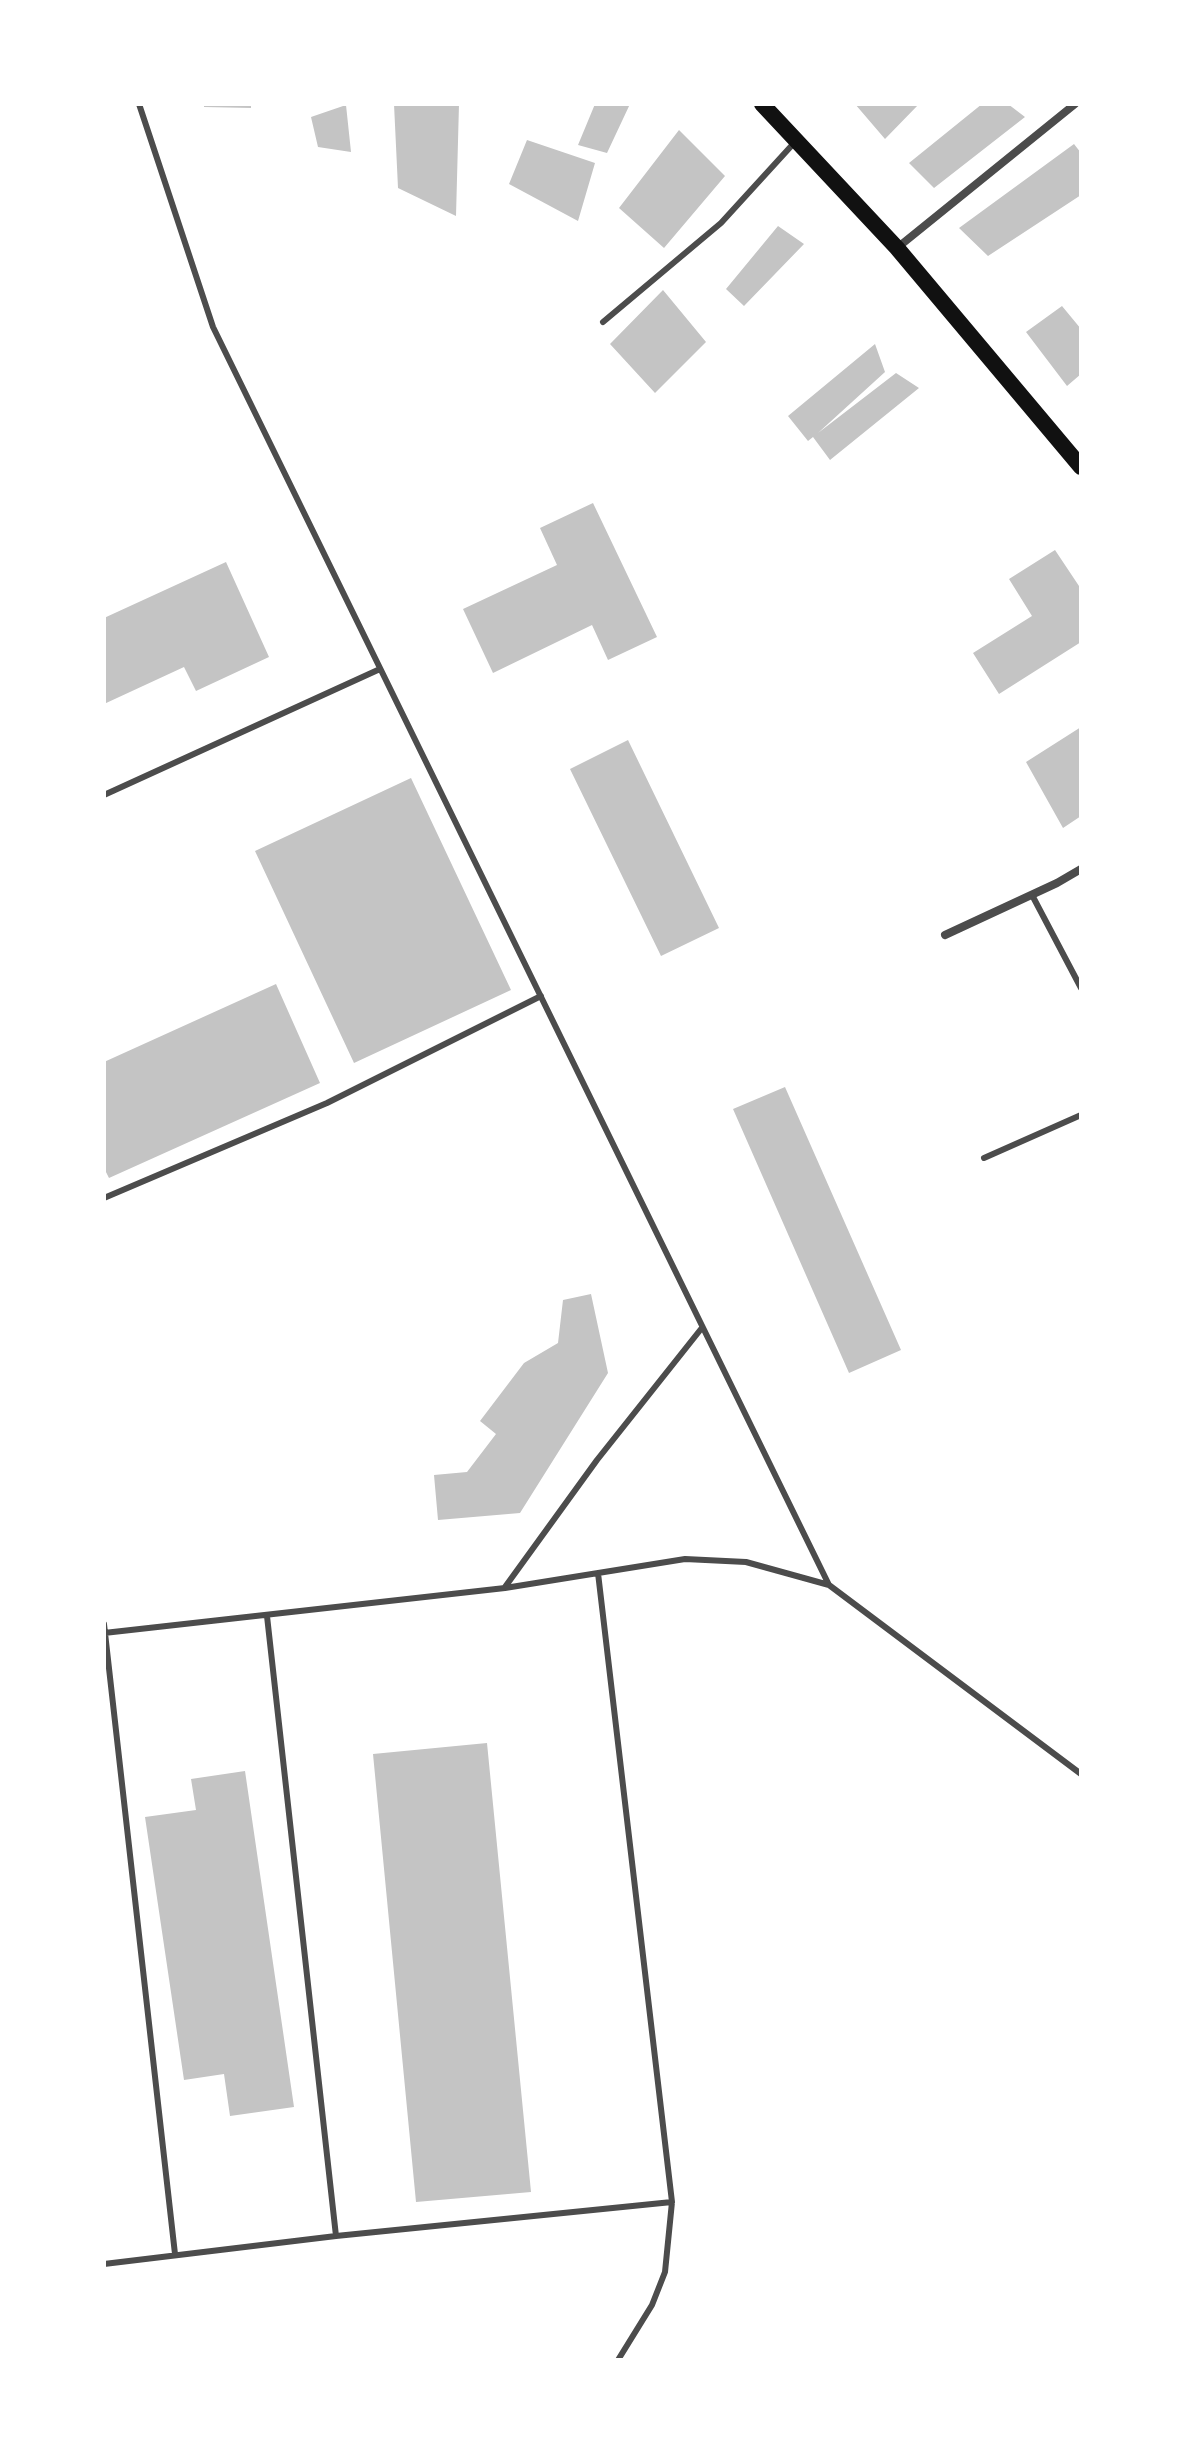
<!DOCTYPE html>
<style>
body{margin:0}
#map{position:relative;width:1185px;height:2464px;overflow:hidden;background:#fff;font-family:Roboto,sans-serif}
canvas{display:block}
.frame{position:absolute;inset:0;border:106px solid #fff;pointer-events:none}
</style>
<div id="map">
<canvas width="1185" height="2464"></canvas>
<div class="frame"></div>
</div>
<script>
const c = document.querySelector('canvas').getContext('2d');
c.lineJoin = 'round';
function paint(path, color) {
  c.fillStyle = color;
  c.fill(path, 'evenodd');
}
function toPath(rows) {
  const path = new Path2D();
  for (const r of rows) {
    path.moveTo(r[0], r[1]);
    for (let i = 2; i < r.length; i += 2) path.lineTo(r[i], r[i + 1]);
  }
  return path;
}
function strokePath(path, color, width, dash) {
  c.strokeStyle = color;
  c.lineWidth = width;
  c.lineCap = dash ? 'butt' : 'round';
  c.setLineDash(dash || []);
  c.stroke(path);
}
paint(toPath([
 [204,104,251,104,251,108,204,107],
 [394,104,459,104,456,216,398,188],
 [595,104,630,104,607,153,578,145],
 [855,104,919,104,885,139],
 [982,104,1008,104,1025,117,934,188,909,163],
 [346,105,351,152,318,147,311,117],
 [679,130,725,176,664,248,619,208],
 [527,140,595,163,578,221,509,184],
 [1074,144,1081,153,1081,195,988,256,959,228],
 [778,226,804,244,744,306,726,289],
 [663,290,706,342,655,393,610,344],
 [1062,306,1081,329,1081,374,1067,386,1026,332],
 [875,344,885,372,818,433,896,373,919,388,830,460,813,437,808,441,788,416],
 [593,503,657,637,608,660,592,625,493,673,463,609,557,565,540,528],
 [1055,550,1079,586,1081,585,1081,642,999,694,973,653,1032,616,1009,579],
 [226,562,269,657,196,691,184,667,104,704,104,618],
 [1081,727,1081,816,1063,828,1026,762],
 [628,740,719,928,661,956,570,769],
 [411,778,511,990,354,1063,255,851],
 [276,984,320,1083,109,1178,104,1168,104,1062],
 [785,1087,901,1350,849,1373,733,1109],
 [591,1294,608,1373,520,1513,438,1520,434,1475,467,1472,496,1434,480,1421,524,1363,558,1343,563,1300],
 [487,1743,531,2192,416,2202,373,1754],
 [245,1771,294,2107,230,2116,224,2074,184,2080,145,1817,196,1810,191,1779]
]), '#c4c4c4');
strokePath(toPath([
 [139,104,213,327,829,1585],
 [603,322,721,223,794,143],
 [104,795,380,669],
 [1032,895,1081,988],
 [984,1158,1081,1115],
 [104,1198,327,1103,541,996],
 [598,1573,672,2202,665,2272,652,2305,618,2360],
 [505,1587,597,1460,701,1329],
 [104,1624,175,2254],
 [104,1633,505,1588,685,1559,746,1562,829,1585,1081,1774],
 [336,2236,672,2202],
 [104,2264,336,2236,267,1616]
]), '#4c4c4c', 6);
strokePath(toPath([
 [897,248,1075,104],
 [945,935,1057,883,1081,869]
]), '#4c4c4c', 8);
strokePath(toPath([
 [762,104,897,248,1081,467]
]), '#111', 16);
</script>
